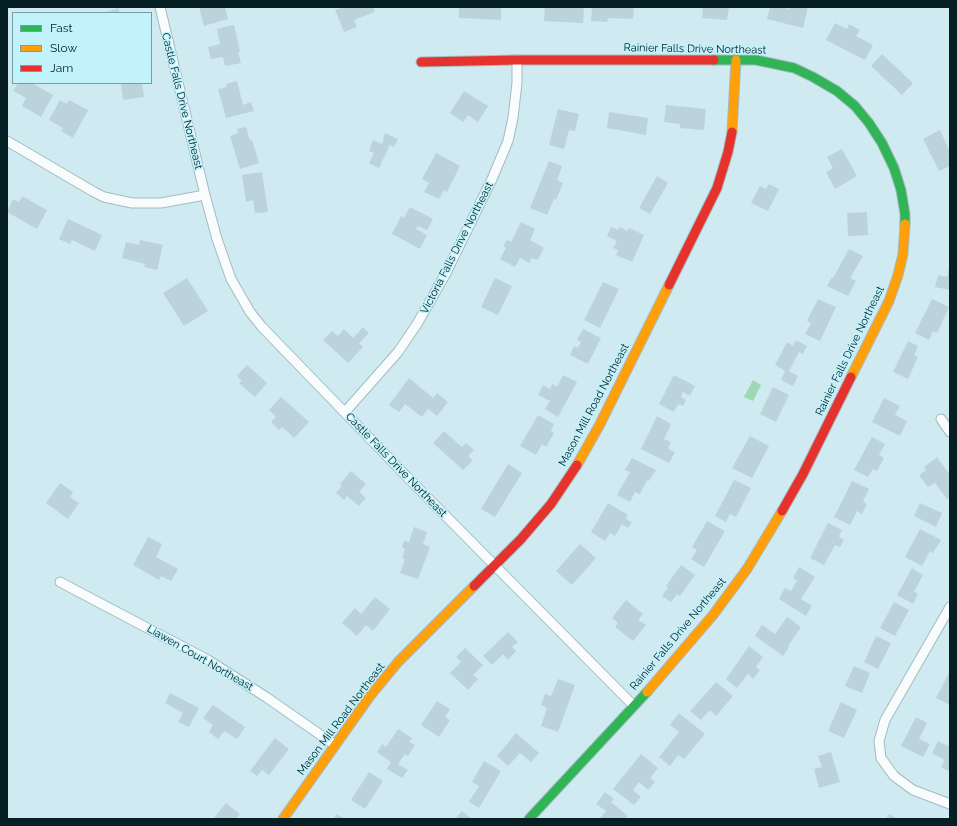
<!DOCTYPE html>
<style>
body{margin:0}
#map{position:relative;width:957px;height:826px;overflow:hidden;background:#cfeaf0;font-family:Raleway,sans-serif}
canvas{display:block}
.frame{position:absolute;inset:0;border:8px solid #061f24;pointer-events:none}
.legend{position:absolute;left:12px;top:12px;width:140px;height:72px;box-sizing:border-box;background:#c2f3fd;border:1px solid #779ea6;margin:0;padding:5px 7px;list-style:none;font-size:12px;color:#061f24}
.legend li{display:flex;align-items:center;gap:8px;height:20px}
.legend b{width:20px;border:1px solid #779ea6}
</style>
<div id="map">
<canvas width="957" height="826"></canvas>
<div class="frame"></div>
<ul class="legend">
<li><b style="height:5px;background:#30b455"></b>Fast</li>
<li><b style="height:5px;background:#ff9f0a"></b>Slow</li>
<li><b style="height:5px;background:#e5322d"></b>Jam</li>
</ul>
</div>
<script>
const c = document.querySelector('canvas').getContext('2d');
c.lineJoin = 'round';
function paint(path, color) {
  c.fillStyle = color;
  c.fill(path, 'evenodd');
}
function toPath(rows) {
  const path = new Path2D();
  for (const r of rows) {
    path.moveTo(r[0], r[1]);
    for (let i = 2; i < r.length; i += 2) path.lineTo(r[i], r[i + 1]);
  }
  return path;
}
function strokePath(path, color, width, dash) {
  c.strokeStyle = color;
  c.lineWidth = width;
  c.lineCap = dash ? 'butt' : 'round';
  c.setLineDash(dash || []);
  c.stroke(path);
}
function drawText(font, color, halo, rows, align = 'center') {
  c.font = font + ' Raleway,sans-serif';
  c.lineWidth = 3;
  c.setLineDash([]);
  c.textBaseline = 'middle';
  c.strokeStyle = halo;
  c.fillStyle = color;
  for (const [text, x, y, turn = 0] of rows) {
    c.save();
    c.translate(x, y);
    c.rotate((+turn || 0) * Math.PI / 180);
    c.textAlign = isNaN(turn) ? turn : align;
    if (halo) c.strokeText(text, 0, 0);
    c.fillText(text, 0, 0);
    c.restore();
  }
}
paint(toPath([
 [753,380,761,385,753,401,744,397]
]), '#9dd7b4');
paint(toPath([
 [199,7,225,7,228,19,204,26],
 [344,7,373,7,375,12,354,20,357,27,344,32,335,10],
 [459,7,501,7,501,20,459,18],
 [545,7,584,7,583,23,544,21],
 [592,7,634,7,633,19,608,18,607,22,591,21],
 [703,7,729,7,727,20,702,18],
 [770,7,782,7,789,9,790,7,808,7,803,28,767,19],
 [118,8,120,13,104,13],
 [835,23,847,29,849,24,860,30,856,36,873,45,865,60,826,40],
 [234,25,240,52,238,52,241,63,225,66,223,57,211,59,208,47,220,44,217,29],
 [882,54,913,83,902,95,871,66],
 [237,81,243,105,251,102,254,111,226,118,218,89,227,87,226,84],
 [18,83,32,83,53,95,41,117,22,106,26,98,13,91],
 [121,83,142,83,144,97,123,100],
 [464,91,488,106,478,122,468,115,463,122,450,113],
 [60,100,67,104,69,100,88,110,73,138,61,131,63,128,49,120],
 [666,105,706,109,704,130,680,128,680,124,664,122],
 [558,109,579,114,575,131,569,130,564,149,549,145],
 [609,112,648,118,646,135,607,128],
 [246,127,250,140,252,140,259,163,240,169,230,136,238,133,237,129],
 [940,130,950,152,950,166,939,171,923,139],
 [385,133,398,139,394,147,390,145,379,168,369,163,374,153,369,151,373,140,382,144],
 [842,149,857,176,835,189,826,172,833,168,827,157],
 [436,153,460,166,447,192,444,190,439,199,424,192,429,183,422,179],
 [549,161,562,166,557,180,563,183,556,200,554,199,547,215,530,208],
 [262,172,268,212,255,213,253,200,246,202,242,175],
 [657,176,668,183,650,214,639,208],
 [769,184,779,189,768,211,751,203,760,186,766,189],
 [22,196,47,210,37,229,7,212,13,199,19,202],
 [410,207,433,219,427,230,418,226,416,229,427,235,420,249,392,234,401,216,404,218],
 [867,212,868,235,848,236,847,213],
 [68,219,102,235,95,251,72,240,70,244,59,239],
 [521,222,535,229,530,240,544,248,538,260,532,258,529,263,520,258,515,267,500,259,506,248,503,246,507,240,511,242],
 [611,227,618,230,620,227,627,231,629,228,644,235,632,262,616,255,618,250,613,248,617,241,607,236],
 [140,240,163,245,157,270,144,267,145,264,122,258,126,242,139,245],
 [849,249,863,256,850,278,856,281,848,296,827,286,832,277,833,278],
 [949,267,950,290,935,287,938,275,947,277],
 [187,278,208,311,184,326,163,293],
 [495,278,512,286,498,315,481,307],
 [603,282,619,289,600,328,584,320],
 [818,299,836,307,820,341,805,334,811,323,807,321],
 [932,299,949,307,937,333,933,331,929,340,915,333],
 [363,327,369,333,359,343,363,347,348,363,323,340,332,331,338,336,344,329,353,338],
 [583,329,601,338,588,364,570,355,574,346,578,348,581,342,577,340],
 [796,340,807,346,803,354,799,352,789,371,798,376,793,386,781,380,785,371,775,365,787,342,793,346],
 [908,341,918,346,914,355,918,357,908,379,893,372],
 [247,365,267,383,255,397,239,383,242,381,237,376],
 [563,375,577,382,558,417,545,409,550,401,538,395,543,385,550,389,552,384,557,387],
 [674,375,695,386,690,396,683,392,681,397,686,400,683,406,678,404,674,412,659,404],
 [409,378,433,398,437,393,448,402,437,416,428,409,422,417,405,404,399,412,389,405],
 [773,387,789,395,776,422,760,414],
 [281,397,309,422,294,438,282,427,279,430,271,422,276,417,269,410],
 [884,398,900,406,895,415,907,421,900,436,872,422],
 [538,415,554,424,551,431,554,433,546,447,542,444,536,455,520,446],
 [657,416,671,424,664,439,671,442,668,449,675,452,669,463,641,449],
 [444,431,462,447,466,443,474,450,468,456,473,460,463,470,433,443],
 [750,436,769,446,752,478,732,468],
 [872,437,885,444,879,455,884,458,877,471,873,469,868,477,854,470],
 [937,457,950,475,950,497,947,499,935,483,928,487,919,475,926,470,924,467],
 [632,458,656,470,649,481,647,480,640,494,635,492,630,502,617,495,630,472,625,470],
 [508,464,522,473,495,517,481,509],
 [351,471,366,484,359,492,366,498,359,506,347,496,344,500,336,493,342,486,340,484],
 [734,480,751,488,736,517,730,514,726,522,715,516],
 [852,481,869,489,863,502,867,504,862,514,857,511,850,525,834,517],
 [60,483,73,492,70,497,79,503,68,519,46,503],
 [608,503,628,515,626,519,632,522,628,528,622,524,615,536,610,533,605,541,591,532],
 [920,503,942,513,936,527,914,516],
 [707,521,725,531,704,567,691,559,697,550,692,547],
 [828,523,842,530,839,537,844,540,840,547,835,545,824,565,810,558],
 [414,527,427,532,423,544,430,547,418,579,400,573,405,559,402,558,405,549,402,548,404,541,409,542],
 [920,529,941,540,933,553,930,551,922,566,905,557],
 [148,537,162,544,156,557,178,569,171,581,161,576,159,580,133,565],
 [580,544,596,558,572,585,556,571],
 [681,565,695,575,680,596,677,594,671,602,662,596,668,588,666,586],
 [799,567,815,577,801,599,812,606,806,616,779,599,785,588,791,591,797,581,793,578],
 [912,568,923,575,914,592,918,594,913,604,897,595],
 [375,597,390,609,373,631,366,625,357,636,342,623,355,608,361,614],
 [626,600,643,614,638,620,646,625,633,641,615,627,618,623,612,618],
 [894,602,909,610,895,636,880,628],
 [787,617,801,627,788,646,789,647,783,656,755,636,762,625,775,634],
 [508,632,518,642,512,647,516,651,508,660,503,654,492,665,483,656],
 [876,636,891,643,878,669,864,662],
 [749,646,763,657,756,667,760,670,753,679,748,674,737,688,726,679],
 [465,648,483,665,473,675,478,679,468,690,450,673,461,662,456,657],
 [854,666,870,673,862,693,845,686],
 [950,671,950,705,936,698],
 [558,679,575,685,558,732,541,726,547,708,541,705,545,694,551,696],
 [716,682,733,696,716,716,710,710,701,720,690,711],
 [170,693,199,708,189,727,178,722,183,713,165,703],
 [437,701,450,709,445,717,450,720,439,737,421,725],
 [841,702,857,710,844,738,828,731],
 [213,705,245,727,237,739,224,731,218,739,209,732,213,725,203,718],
 [679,713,705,734,684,759,678,755,670,766,659,757,679,732,670,725],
 [916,717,927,723,919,739,930,744,923,757,901,746],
 [398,729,412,738,409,742,415,745,408,756,405,754,398,764,408,770,402,778,387,769,391,762,377,752,382,744,386,747],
 [516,733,539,753,531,762,520,753,508,766,497,756],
 [275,738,289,749,269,775,262,770,257,776,250,771],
 [938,741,950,747,950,772,941,767,945,760,932,753],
 [831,752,840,782,819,788,814,769,822,767,818,756],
 [641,754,658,768,650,778,655,782,648,790,639,782,633,790,641,797,634,805,613,789],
 [484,761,501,771,479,808,469,802,479,786,472,782],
 [369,772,383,781,365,809,351,800],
 [605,792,614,799,611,802,628,816,625,819,599,819,606,811,596,804],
 [226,803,240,814,236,819,213,819],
 [462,811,472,819,455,819],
 [336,814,346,819,334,819],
 [889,814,898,819,886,819]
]), '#bdd3db');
const street = toPath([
 [7,141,94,192,104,197,132,203,161,203,205,195,160,7],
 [205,195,217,239,231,279,250,312,262,327,414,484,633,705],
 [345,412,398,352,417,324,445,275,492,179,508,141,513,118,517,83,517,60],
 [941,419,950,432],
 [60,582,208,660,266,697,335,745],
 [950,607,885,720,879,741,881,758,894,776,913,790,950,804]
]);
const fast = toPath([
 [714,60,756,60,794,68,813,77,837,91,855,106,869,123,882,143,894,168,901,190,905,214,905,224],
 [529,819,647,692]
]);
const slow = toPath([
 [732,132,736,60],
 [851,377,889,301,898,275,903,254,905,224],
 [577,465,599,426,669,285],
 [647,692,713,615,747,569,782,511],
 [283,819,370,696,398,662,474,586]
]);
const jam = toPath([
 [421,62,517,60,714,60],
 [669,285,717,188,728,152,732,132],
 [782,511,803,474,851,377],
 [474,586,521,539,551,504,577,465]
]);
strokePath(street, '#a4bbc1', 11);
strokePath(fast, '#a4bbc1', 11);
strokePath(slow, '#a4bbc1', 11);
strokePath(jam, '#a4bbc1', 11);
strokePath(street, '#f8fcfd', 9);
strokePath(fast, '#30b455', 9);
strokePath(slow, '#ff9f0a', 9);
strokePath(jam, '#e5322d', 9);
drawText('11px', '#061f24', '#c2f3fd', [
 ["Rainier Falls Drive Northeast",695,49,1],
 ["Castle Falls Drive Northeast",182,101,76],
 ["Victoria Falls Drive Northeast",457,248,-63],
 ["Rainier Falls Drive Northeast",850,351,-64],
 ["Mason Mill Road Northeast",594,405,-62],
 ["Castle Falls Drive Northeast",396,465,46],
 ["Rainier Falls Drive Northeast",678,634,-50],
 ["Liawen Court Northeast",200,658,30],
 ["Mason Mill Road Northeast",341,719,-53]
]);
</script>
